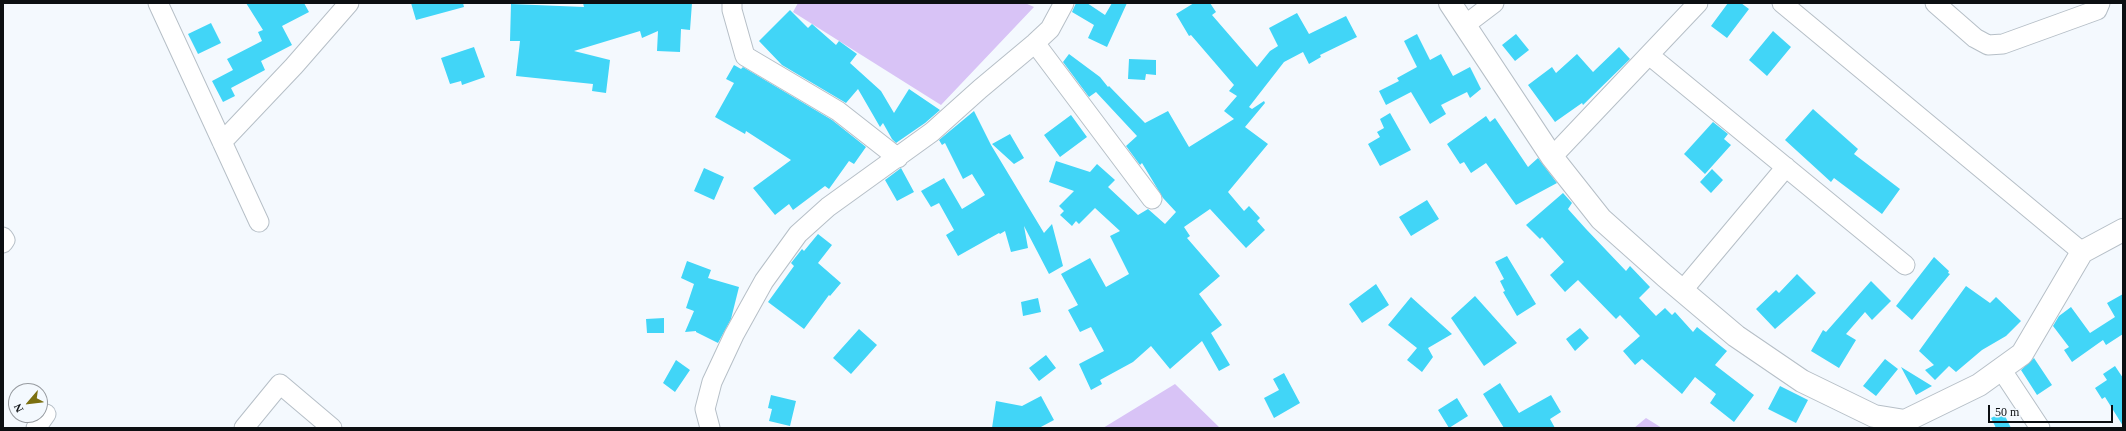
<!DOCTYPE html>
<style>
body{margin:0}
#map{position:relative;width:2126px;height:431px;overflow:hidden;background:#f4f9fe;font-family:"Times New Roman",serif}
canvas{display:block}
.frame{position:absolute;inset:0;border:4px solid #0c0f12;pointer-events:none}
.north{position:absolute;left:8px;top:383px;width:40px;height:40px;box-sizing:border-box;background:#f4f9fe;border:1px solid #979ba0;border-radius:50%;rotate:242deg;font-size:11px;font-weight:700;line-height:16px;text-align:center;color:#0c0f12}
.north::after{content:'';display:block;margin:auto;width:14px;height:18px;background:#7c7010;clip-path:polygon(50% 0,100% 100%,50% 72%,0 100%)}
.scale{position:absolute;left:1988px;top:405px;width:125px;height:18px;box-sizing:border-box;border:2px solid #0c0f12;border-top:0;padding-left:5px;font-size:12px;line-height:14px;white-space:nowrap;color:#0c0f12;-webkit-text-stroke:3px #f4f9fe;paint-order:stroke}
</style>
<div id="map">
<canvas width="2126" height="431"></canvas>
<div class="frame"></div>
<div class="north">N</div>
<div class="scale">50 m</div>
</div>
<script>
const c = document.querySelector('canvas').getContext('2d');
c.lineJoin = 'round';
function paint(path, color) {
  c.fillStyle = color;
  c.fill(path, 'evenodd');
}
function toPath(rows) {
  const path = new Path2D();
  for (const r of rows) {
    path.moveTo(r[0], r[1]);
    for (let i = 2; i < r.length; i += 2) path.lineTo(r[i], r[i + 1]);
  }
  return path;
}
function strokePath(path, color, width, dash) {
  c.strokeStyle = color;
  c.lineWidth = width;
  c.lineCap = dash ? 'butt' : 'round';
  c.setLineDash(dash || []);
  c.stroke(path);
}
paint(toPath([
 [798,3,1025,3,1034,7,941,105,793,12],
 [1175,384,1220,428,1103,428],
 [1646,418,1662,428,1634,428]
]), '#d8c3f6');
paint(toPath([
 [246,3,304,3,309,12,282,26,292,45,261,61,265,70,231,88,235,96,223,102,212,81,233,70,227,59,262,41,258,32,263,30],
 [411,3,463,3,464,7,416,20],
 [583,3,692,3,690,30,681,29,680,52,657,51,658,31,642,38,640,31,574,51,610,60,606,93,592,91,593,84,516,76,520,41,510,41,511,4,584,7],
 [1076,3,1087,3,1105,15,1112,3,1127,3,1107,47,1088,38,1094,25,1072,12],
 [1194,3,1210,3,1216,12,1212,15,1257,67,1270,51,1278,46,1269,28,1297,13,1309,34,1346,16,1357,37,1320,55,1321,57,1309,64,1303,52,1284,62,1249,107,1252,109,1264,101,1265,103,1245,127,1268,144,1228,192,1244,211,1249,206,1260,218,1257,221,1265,230,1246,248,1210,209,1184,227,1190,236,1187,238,1220,276,1199,294,1222,325,1211,333,1230,365,1219,371,1202,341,1170,369,1151,346,1133,362,1100,380,1102,384,1091,390,1079,364,1104,351,1091,327,1080,332,1068,310,1078,305,1061,274,1090,258,1106,287,1129,274,1110,236,1120,231,1095,208,1079,224,1076,221,1072,226,1060,215,1064,211,1059,206,1074,191,1049,182,1056,161,1090,172,1097,164,1115,180,1108,187,1138,215,1148,209,1165,224,1176,212,1163,198,1142,163,1140,165,1126,146,1137,136,1096,92,1089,97,1063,62,1069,54,1100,77,1108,87,1109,86,1145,123,1168,111,1189,147,1234,119,1224,111,1237,96,1229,91,1234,85,1191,35,1189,36,1176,14],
 [1728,3,1741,3,1749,9,1727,38,1711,26],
 [790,10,808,28,812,24,836,45,839,41,857,54,850,63,881,91,894,113,909,89,940,110,925,123,896,143,892,139,883,123,880,127,858,89,846,103,782,65,759,41],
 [211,23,221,43,198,54,188,34],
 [1773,31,1791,47,1767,76,1749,60],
 [1417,34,1430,60,1441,54,1453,76,1470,67,1481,89,1470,98,1467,92,1441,105,1446,114,1430,124,1411,92,1386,105,1379,91,1399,81,1397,78,1417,67,1404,41],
 [1516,34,1529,50,1515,61,1502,45],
 [474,47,485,77,462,85,461,81,450,84,441,58],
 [1619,47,1630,59,1583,105,1582,103,1555,122,1528,85,1552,67,1556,73,1577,54,1593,72],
 [1129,59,1156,60,1156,75,1146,74,1145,80,1128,79],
 [734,65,741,69,743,67,832,120,866,147,854,164,849,161,829,189,825,186,793,210,789,204,775,215,753,188,791,160,746,131,745,134,715,117,734,83,726,79],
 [1813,109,1858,149,1854,154,1900,189,1882,214,1834,178,1831,182,1785,140],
 [974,111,991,145,1044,233,1052,224,1063,266,1049,274,1024,226,1028,248,1011,252,1005,231,1000,234,999,233,958,256,946,235,954,230,939,203,931,207,921,191,944,178,962,209,985,195,972,174,963,179,945,143,942,145,939,140],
 [1390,113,1411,150,1380,166,1368,144,1380,137,1377,132,1384,128,1380,119],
 [1071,115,1087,137,1060,157,1044,135],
 [1486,116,1490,122,1495,118,1528,167,1538,158,1557,183,1516,205,1486,163,1471,173,1464,162,1460,164,1447,144],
 [1713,122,1728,134,1724,139,1731,145,1705,174,1684,154],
 [1010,134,1024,158,1014,164,992,144],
 [704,168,724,177,714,200,694,191],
 [901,168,914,192,897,201,885,180],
 [1712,169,1723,180,1711,193,1700,182],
 [1563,193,1572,203,1568,209,1586,229,1626,271,1630,266,1650,287,1639,298,1656,316,1665,308,1672,315,1675,312,1693,332,1697,327,1727,351,1715,365,1754,395,1734,422,1710,403,1716,394,1695,377,1682,394,1642,359,1635,365,1623,351,1640,336,1620,315,1616,319,1578,280,1565,292,1550,275,1564,262,1542,237,1540,239,1526,225],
 [1427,200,1439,219,1411,236,1399,217],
 [818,234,832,245,818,263,841,283,830,296,829,295,804,329,768,302,794,266,791,263,802,249,804,251],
 [1507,256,1536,304,1517,316,1503,292,1505,291,1500,281,1504,279,1495,262],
 [1934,257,1949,271,1948,273,1950,274,1912,320,1896,306],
 [687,261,711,270,708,278,739,287,731,319,718,343,696,332,696,331,685,332,694,311,686,308,694,284,681,278],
 [1797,274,1816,293,1775,329,1756,309,1776,290,1779,293],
 [1871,281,1891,301,1872,320,1865,312,1846,334,1856,340,1839,368,1811,351,1823,330,1826,332],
 [1376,284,1389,305,1362,323,1349,304],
 [1966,286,1990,303,1996,297,2021,321,2006,336,1982,350,1956,372,1949,366,1935,380,1925,370,1934,365,1919,351],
 [2123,294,2123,334,2106,345,2103,340,2072,362,2064,350,2069,347,2053,326,2059,316,2071,307,2090,333,2115,317,2107,303],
 [1475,296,1517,343,1484,366,1451,318],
 [1411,297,1452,334,1428,348,1433,357,1422,372,1407,360,1417,348,1388,325],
 [1038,298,1041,312,1023,316,1021,302],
 [664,318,664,333,647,333,646,319],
 [1580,328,1589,338,1575,351,1566,339],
 [859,329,877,345,851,374,833,358],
 [1046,355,1056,368,1039,381,1029,368],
 [2034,358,2052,385,2037,395,2021,370],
 [1885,359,1898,369,1876,396,1863,386],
 [676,360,690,370,675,392,663,383],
 [2115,366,2123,378,2123,426,2105,397,2102,399,2095,388,2107,380,2103,374],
 [1901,367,1932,386,1916,395],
 [1284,373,1300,403,1274,418,1264,398,1279,390,1273,379],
 [1500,383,1519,413,1551,395,1561,412,1550,419,1555,428,1504,428,1483,394],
 [1780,386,1808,400,1796,423,1768,409],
 [771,395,796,401,790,426,769,421,772,409,768,408],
 [1041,396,1054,420,1039,428,992,428,996,401,1022,406],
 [1457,398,1468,416,1449,428,1438,410],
 [2003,412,2011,428,1996,428,1991,418]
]), '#41d5f7');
const minor = toPath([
 [158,3,259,222],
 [732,3,732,10,745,56,838,111,898,158],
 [1782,3,2082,252],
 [1935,3,1975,38,1988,45,2003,44,2097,10,2100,3],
 [1465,25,1494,3],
 [1035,43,1152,199],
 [1649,55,1905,265],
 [222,142,294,66,349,3],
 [1552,157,1698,3],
 [3,237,5,240,3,243],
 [1682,291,1786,167],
 [2001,369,2040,428],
 [36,428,46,414],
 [244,428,280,384,332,428],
 [710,428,705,409,712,382,734,335,764,281,798,234,828,207,932,132,980,89,1035,43,1050,29,1064,3]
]);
const tertiary = toPath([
 [1450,3,1552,157,1601,219,1665,276,1736,336,1802,381,1874,416,1905,421,1979,385,2022,354,2082,252,2123,230]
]);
strokePath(minor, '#b6bfc7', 21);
strokePath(tertiary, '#b6bfc7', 24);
strokePath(minor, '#fff', 19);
strokePath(tertiary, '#fff', 22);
</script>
